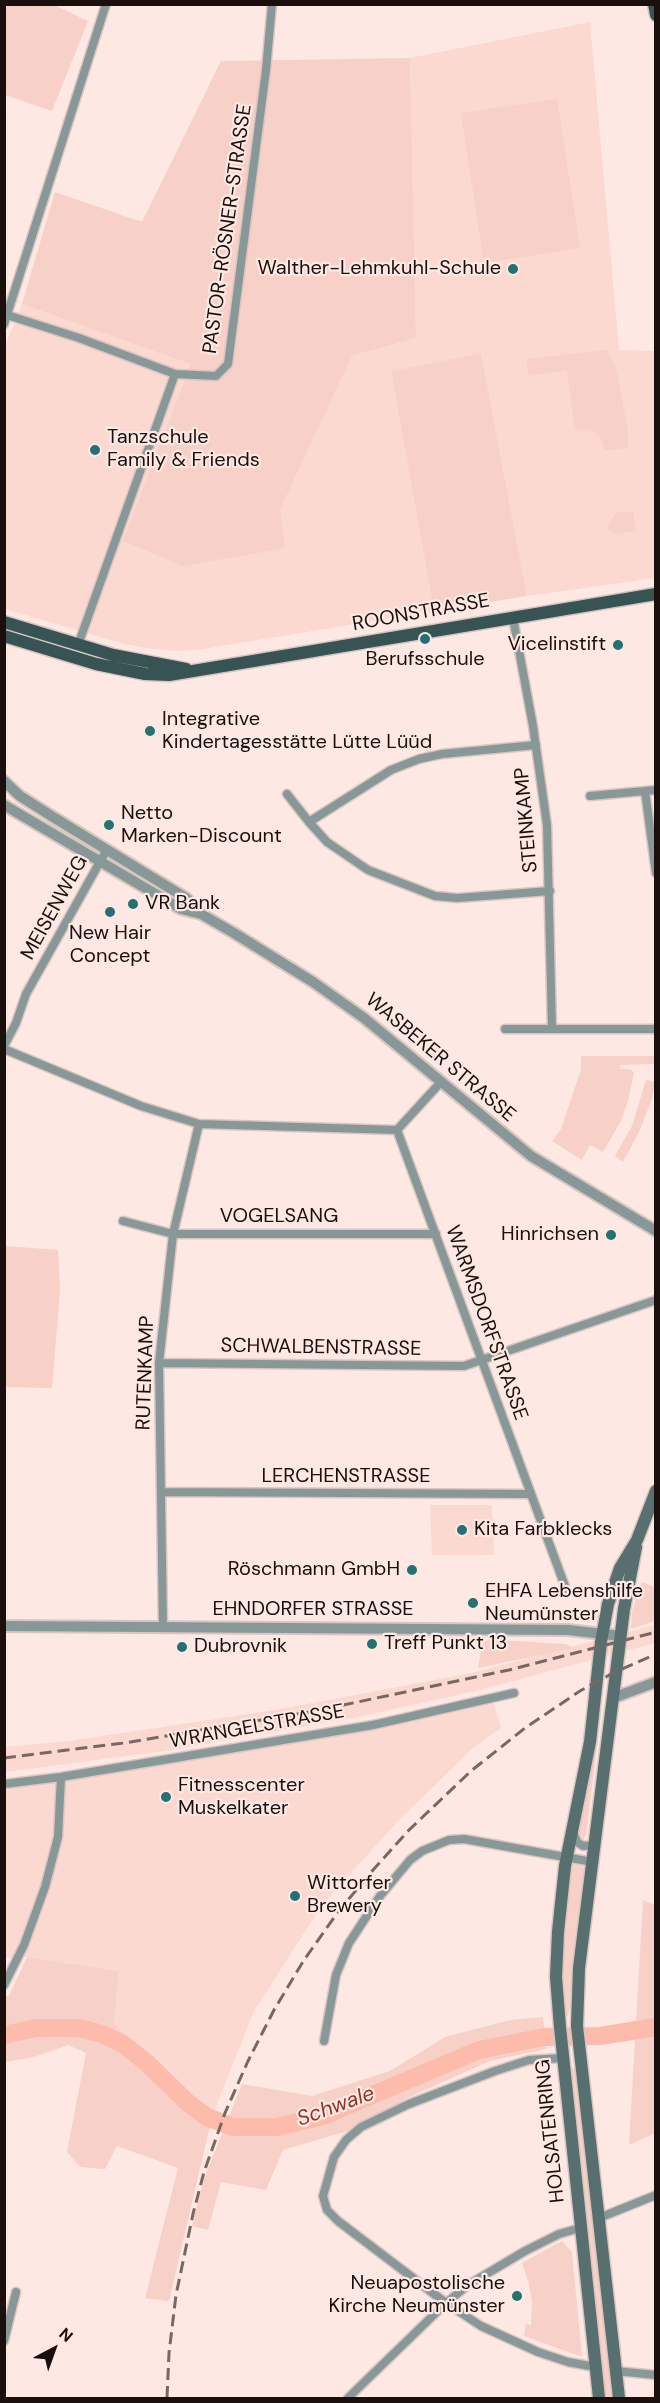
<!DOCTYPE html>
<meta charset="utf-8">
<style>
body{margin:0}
#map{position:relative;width:660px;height:2403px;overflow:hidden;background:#fde8e3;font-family:"DM Sans",sans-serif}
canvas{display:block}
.frame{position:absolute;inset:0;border:6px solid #1a0f0c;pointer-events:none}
.north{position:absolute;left:24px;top:2319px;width:60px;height:60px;-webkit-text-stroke:4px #fde8e3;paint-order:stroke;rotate:41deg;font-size:16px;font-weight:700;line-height:24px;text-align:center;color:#1a0f0c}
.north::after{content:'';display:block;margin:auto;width:21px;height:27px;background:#1a0f0c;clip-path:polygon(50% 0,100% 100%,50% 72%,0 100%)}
</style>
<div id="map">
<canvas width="660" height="2403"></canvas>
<div class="frame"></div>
<div class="north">N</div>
</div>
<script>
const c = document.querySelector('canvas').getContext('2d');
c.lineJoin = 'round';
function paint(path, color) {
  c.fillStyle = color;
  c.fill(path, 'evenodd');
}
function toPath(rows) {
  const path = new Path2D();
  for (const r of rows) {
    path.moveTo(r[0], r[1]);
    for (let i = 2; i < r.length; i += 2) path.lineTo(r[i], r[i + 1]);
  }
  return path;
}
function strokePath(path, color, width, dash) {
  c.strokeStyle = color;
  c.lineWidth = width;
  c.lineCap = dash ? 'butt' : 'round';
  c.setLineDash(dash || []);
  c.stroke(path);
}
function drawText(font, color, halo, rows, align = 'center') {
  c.font = font + ' "DM Sans",sans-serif';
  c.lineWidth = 4.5;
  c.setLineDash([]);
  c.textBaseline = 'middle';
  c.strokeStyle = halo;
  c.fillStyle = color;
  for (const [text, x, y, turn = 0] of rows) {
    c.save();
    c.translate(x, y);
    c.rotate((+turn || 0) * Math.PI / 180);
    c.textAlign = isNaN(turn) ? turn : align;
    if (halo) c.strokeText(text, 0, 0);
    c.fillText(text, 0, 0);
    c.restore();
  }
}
paint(toPath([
 [590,22,619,350,655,351,655,578,527,596,481,353,391,371,434,611,197,650,178,651,153,649,124,644,5,609,4,349,22,304,190,364,180,393,280,510,352,356,416,338,410,58],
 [430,1505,492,1505,494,1555,432,1555],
 [655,1625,655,1643,475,1691,358,1717,165,1751,5,1772,5,1747,69,1741,275,1710,472,1673],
 [492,1698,501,1728,472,1749,400,1819,322,1905,254,2011,212,2117,114,2024,119,1971,27,1957,5,1958,4,1784,286,1739]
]), '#fbd8d0');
paint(toPath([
 [5,4,54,5,88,21,52,111,5,95],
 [410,58,416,338,352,356,280,510,285,548,183,566,123,541,180,393,190,364,22,304,55,192,142,222,221,61],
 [557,99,580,248,484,263,461,113],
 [608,350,617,373,628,431,628,448,605,450,600,436,595,432,589,429,575,430,567,370,528,376,527,359],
 [481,353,527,596,434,611,391,371],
 [617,512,633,512,636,531,614,534,609,531,607,525],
 [581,1056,656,1056,655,1064,620,1065,620,1069,630,1069,634,1073,628,1101,621,1121,603,1152,590,1145,582,1160,552,1141,561,1129,581,1070],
 [646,1080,655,1082,652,1099,640,1130,623,1162,615,1156,632,1126],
 [5,1246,58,1250,60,1289,52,1388,5,1387],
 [642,1582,655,1587,655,1621,631,1629,632,1611],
 [496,1640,566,1644,574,1648,478,1668,483,1641],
 [598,1714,601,1714,586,1835,583,1840,578,1831,593,1756],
 [574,1864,583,1866,585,1870,569,2014,567,2016,564,2015,561,1962,570,1865],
 [643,1900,655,1905,655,2133,629,2145],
 [27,1957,119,1971,114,2024,212,2117,169,2301,145,2298,178,2168,117,2146,105,2169,80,2167,67,2152,86,2053,68,2045,34,2057,5,2062,5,1996,9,1996],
 [543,2017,546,2049,490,2061,407,2098,361,2127,283,2150,266,2190,221,2182,208,2230,192,2226,204,2179,242,2084,312,2096,390,2071,445,2037,510,2020],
 [574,2068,576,2069,615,2398,604,2398,570,2070],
 [562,2241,572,2252,582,2357,524,2336,526,2324,531,2325,532,2302,529,2284,522,2263]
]), '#f7d0c7');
strokePath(toPath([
 [4,2035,36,2028,79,2028,102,2034,123,2044,147,2063,188,2103,207,2117,233,2127,276,2127,323,2116,479,2050,544,2037,600,2036,656,2027]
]), '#fdbbac', 18);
const minor = toPath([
 [4,314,79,338,175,374,216,376,228,364,266,70,272,4],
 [4,324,106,4],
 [513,618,533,726,547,825,552,1029],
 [78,645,175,374],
 [536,745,442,754,419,759,391,770,309,822,327,842,368,870,435,896,457,898,550,891],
 [645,791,656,873],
 [287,794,309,822],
 [590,796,656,790],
 [505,1029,656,1029],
 [4,1046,16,1023,26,994,106,851],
 [4,1049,141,1106,199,1124,397,1130],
 [441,1082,397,1130,566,1589],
 [123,1221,173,1234,436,1234],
 [159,1363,464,1366,656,1300],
 [161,1492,530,1494],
 [163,1628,159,1363,173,1234,199,1124],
 [4,1784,61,1777,373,1725,514,1693],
 [573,1832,577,1842,583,1846,595,1845],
 [4,1985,24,1945,45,1887,58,1837,61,1777],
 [324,2041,336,1975,349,1943,380,1896,410,1860,422,1851,449,1840,464,1839,593,1862],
 [563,2058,529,2060,495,2071,409,2104,361,2127,346,2140,334,2157,323,2196,327,2210,338,2221,446,2303,481,2326,538,2352,568,2362,595,2367],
 [599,2218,656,2195],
 [4,2341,16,2292],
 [616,2371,656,2375],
 [348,2398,446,2303,468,2285,525,2251,559,2234,580,2228]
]);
const tertiary = toPath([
 [4,781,20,796,53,817,186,898,201,914],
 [4,805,181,909,201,914,234,933,313,982,364,1018,531,1156,656,1231],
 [4,1626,568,1630,621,1636],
 [613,1698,656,1682]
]);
const secondary = toPath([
 [599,2398,560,2027,556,1977,558,1932,565,1866,590,1742,601,1642,608,1604,620,1568,637,1540,656,1491],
 [619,2398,577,2026,579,1968,624,1609,636,1547]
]);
const primary = toPath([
 [654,4,656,15],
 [4,622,113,655,186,669],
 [4,636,96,664,145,674,169,675,656,594]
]);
strokePath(minor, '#d9c5c1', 11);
strokePath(tertiary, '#d9c5c1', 14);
strokePath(secondary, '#d9c5c1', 15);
strokePath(primary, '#d9c5c1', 15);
strokePath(minor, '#889898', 8);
strokePath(tertiary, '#889898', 10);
strokePath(secondary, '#586f70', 12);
strokePath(primary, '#375354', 12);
strokePath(toPath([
 [4,1758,124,1743,315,1711,509,1670,656,1632],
 [167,2398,169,2353,176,2295,193,2214,204,2172,225,2113,248,2061,274,2010,304,1960,338,1912,373,1870,409,1830,471,1771,525,1728,580,1691,613,1673,656,1654]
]), '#776864', 3, [12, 6]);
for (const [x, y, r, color] of [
 [513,269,6,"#257073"],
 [95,450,6,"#257073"],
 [425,639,6,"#257073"],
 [618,645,6,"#257073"],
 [150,731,6,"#257073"],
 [109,825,6,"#257073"],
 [133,904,6,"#257073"],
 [110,912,6,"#257073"],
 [611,1235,6,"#257073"],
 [462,1530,6,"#257073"],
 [412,1570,6,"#257073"],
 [473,1603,6,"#257073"],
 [372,1644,6,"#257073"],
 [182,1647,6,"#257073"],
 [166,1797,6,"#257073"],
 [295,1896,6,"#257073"],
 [517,2296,6,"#257073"]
]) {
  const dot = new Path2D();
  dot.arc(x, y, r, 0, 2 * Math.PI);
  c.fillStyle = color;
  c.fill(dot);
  strokePath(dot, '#fde8e3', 2);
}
drawText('20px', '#1a0f0c', '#fde8e3', [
 ["PASTOR-RÖSNER-STRASSE",228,229,-82],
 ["ROONSTRASSE",421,613,-10],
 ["STEINKAMP",527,820,-95],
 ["MEISENWEG",55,908,-61],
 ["WASBEKER STRASSE",440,1058,40],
 ["VOGELSANG",279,1217],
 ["WARMSDORFSTRASSE",486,1323,70],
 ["SCHWALBENSTRASSE",321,1348,1],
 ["RUTENKAMP",146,1373,-88],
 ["LERCHENSTRASSE",346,1477],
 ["EHNDORFER STRASSE",313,1610],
 ["WRANGELSTRASSE",257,1727,-10],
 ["HOLSATENRING",551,2131,-96]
]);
drawText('20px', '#1a0f0c', '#fde8e3', [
 ["Walther-Lehmkuhl-Schule",501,269,"right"],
 ["Tanzschule",107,438],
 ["Family & Friends",107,461],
 ["Vicelinstift",606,645,"right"],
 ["Berufsschule",425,660,"center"],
 ["Integrative",162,720],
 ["Kindertagesstätte Lütte Lüüd",162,743],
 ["Netto",121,814],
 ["Marken-Discount",121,837],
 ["VR Bank",145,904],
 ["New Hair",110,934,"center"],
 ["Concept",110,957,"center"],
 ["Hinrichsen",599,1235,"right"],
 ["Kita Farbklecks",474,1530],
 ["Röschmann GmbH",400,1570,"right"],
 ["EHFA Lebenshilfe",485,1592],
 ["Neumünster",485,1615],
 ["Treff Punkt 13",384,1644],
 ["Dubrovnik",194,1647],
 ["Fitnesscenter",178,1786],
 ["Muskelkater",178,1809],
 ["Wittorfer",307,1884],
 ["Brewery",307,1907],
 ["Neuapostolische",505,2284,"right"],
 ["Kirche Neumünster",505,2307,"right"]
], 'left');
drawText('italic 21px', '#903320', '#fde8e3', [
 ["Schwale",336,2107,-20]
]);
</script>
